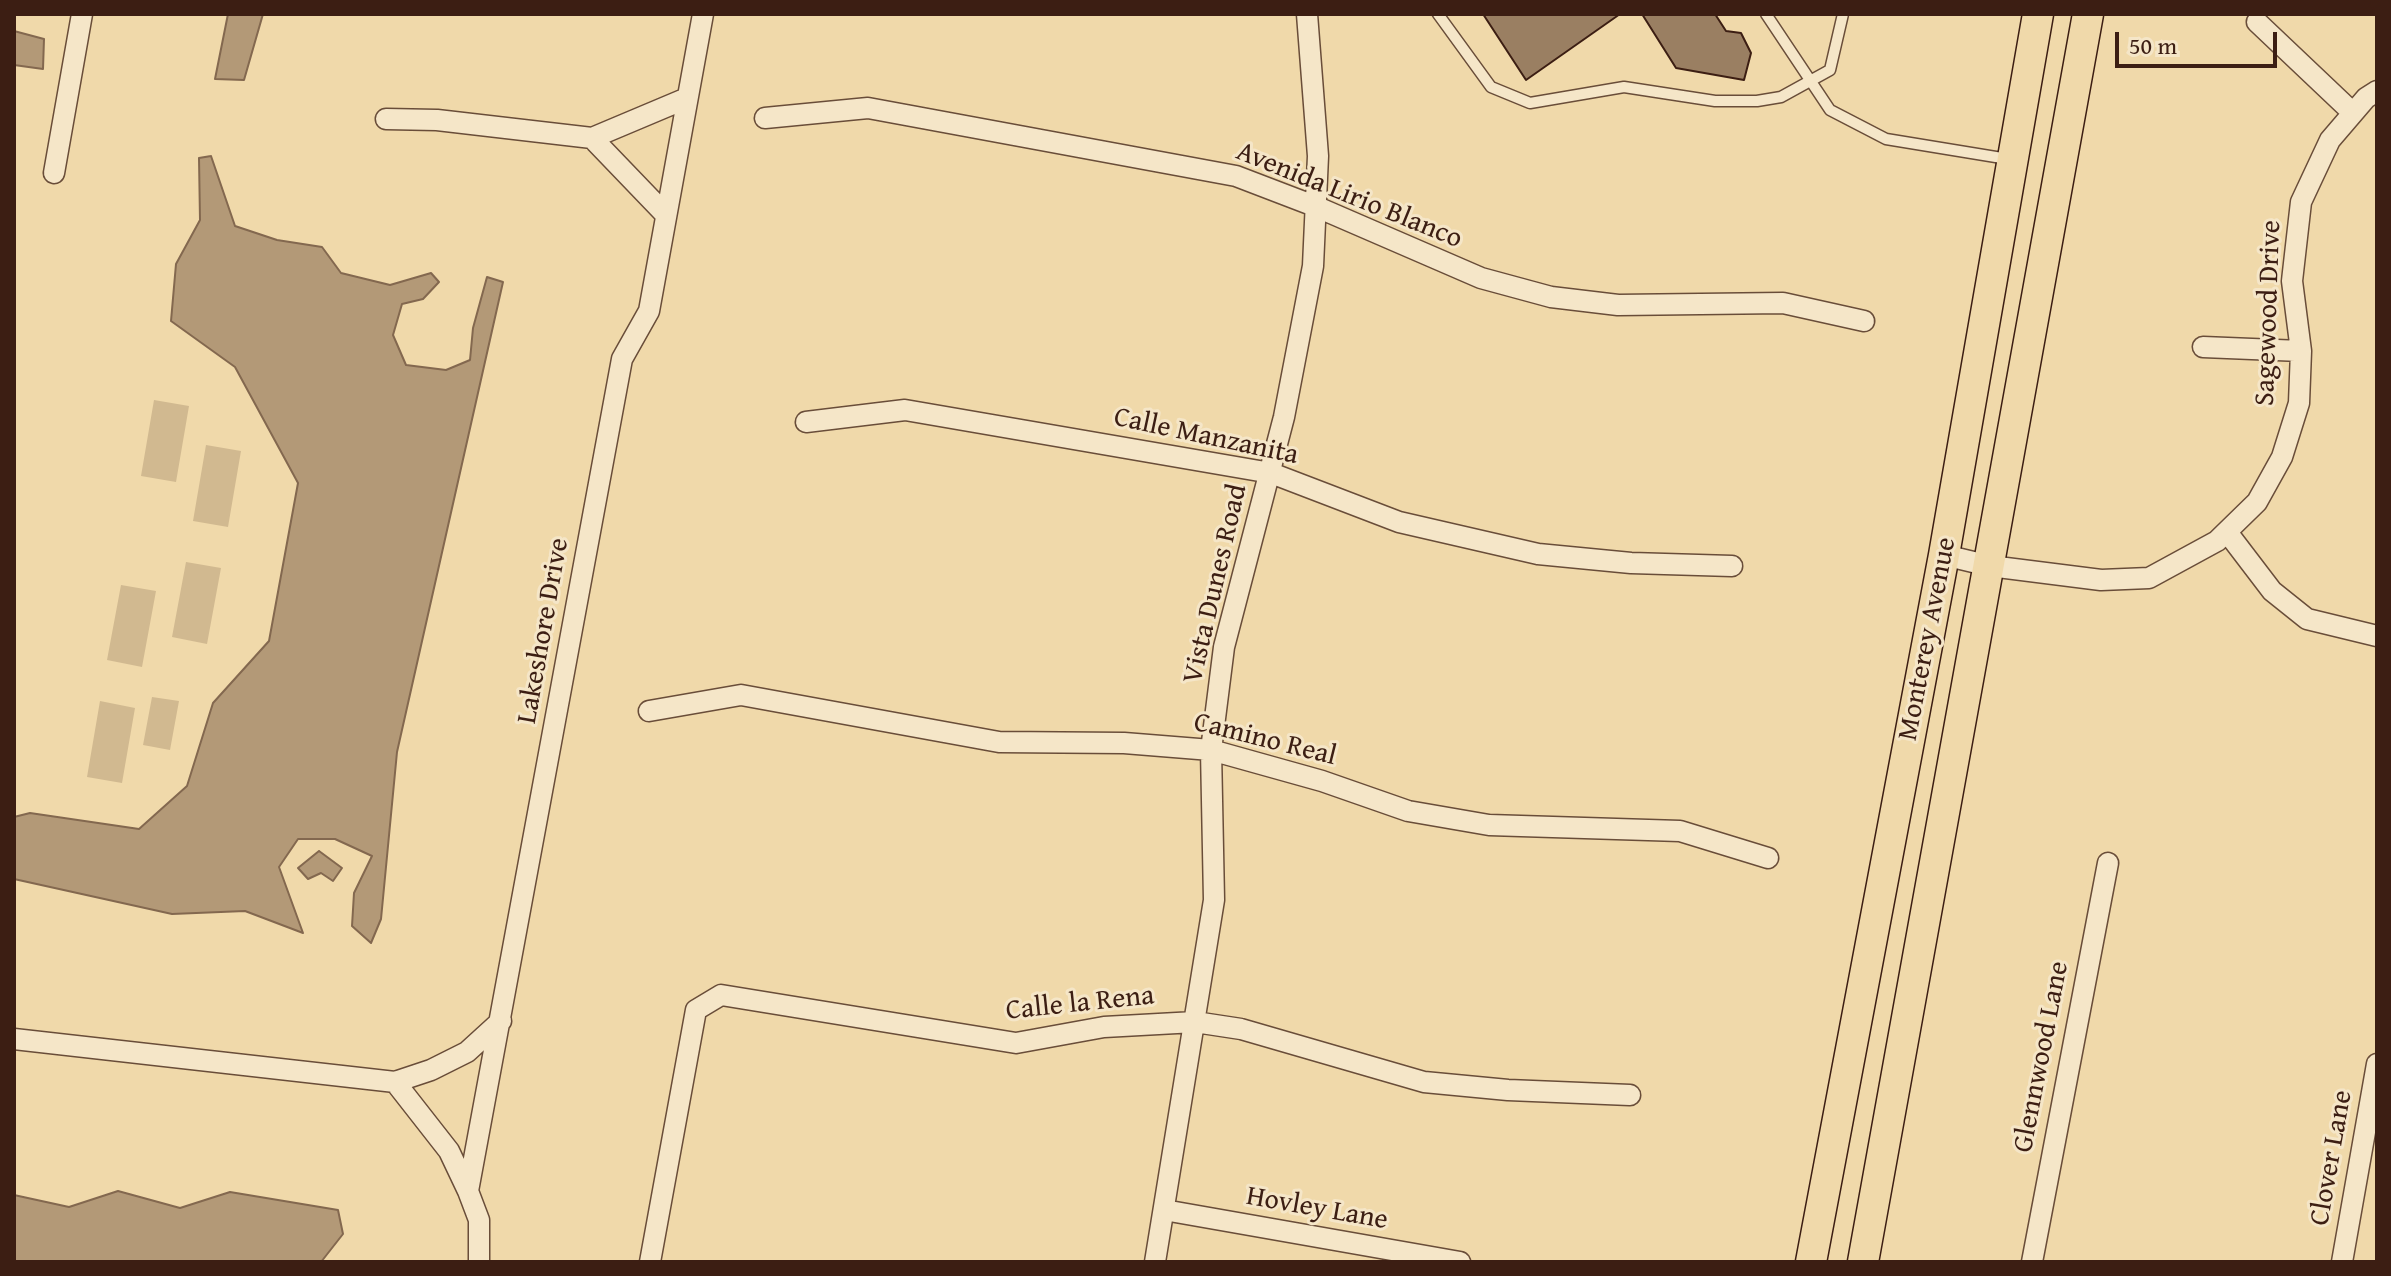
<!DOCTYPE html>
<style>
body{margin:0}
#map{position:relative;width:2391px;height:1276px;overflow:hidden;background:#f0d9aa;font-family:"Gentium Book Plus",serif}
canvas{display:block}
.frame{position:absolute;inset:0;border:16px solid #3c1e13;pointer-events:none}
.scale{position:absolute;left:2115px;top:32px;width:162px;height:36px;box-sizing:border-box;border:4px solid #3c1e13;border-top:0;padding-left:10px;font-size:24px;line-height:28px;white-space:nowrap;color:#3c1e13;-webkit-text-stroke:6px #f5e6c8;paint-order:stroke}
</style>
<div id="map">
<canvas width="2391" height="1276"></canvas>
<div class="frame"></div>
<div class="scale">50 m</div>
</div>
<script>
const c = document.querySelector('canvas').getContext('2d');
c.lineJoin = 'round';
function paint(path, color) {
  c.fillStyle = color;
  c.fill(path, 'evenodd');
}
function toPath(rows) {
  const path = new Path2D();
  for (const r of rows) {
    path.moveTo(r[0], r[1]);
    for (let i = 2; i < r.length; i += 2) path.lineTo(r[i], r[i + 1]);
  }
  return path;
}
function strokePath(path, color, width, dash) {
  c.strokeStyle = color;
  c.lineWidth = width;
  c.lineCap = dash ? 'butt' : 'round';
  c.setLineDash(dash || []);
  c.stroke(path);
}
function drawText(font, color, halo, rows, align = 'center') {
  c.font = font + ' "Gentium Book Plus",serif';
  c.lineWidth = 6;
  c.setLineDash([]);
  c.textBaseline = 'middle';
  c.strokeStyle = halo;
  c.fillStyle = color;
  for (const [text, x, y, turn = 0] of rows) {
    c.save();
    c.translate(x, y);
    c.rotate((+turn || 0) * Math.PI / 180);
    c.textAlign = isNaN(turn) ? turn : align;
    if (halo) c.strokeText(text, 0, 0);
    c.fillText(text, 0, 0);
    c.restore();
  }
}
paint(toPath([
 [154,400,189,406,176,482,141,476],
 [206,445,241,451,228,527,193,521],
 [186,562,221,568,207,644,172,637],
 [121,585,156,591,142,667,107,660],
 [152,697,179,701,170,750,143,745],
 [100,701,135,708,122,783,87,777]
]), '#d1b990');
const water = toPath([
 [228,14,263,14,244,80,215,79,228,14],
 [14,31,44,39,43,69,14,65,14,31],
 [211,156,235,226,277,240,322,247,341,273,390,285,431,273,439,282,423,299,402,304,393,335,406,365,446,370,470,360,473,328,487,277,503,282,397,752,381,919,371,943,352,926,354,893,372,856,335,839,298,839,279,867,303,933,245,911,172,914,14,879,14,817,30,813,139,829,187,786,213,703,269,641,298,483,235,367,171,321,176,264,200,220,199,158,211,156],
 [319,851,342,868,333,881,321,873,308,879,298,868,319,851],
 [118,1191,180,1208,230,1192,338,1210,343,1234,321,1262,14,1262,14,1195,69,1207,118,1191]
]);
paint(water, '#b39977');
strokePath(water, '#83684f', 2);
const building = toPath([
 [1483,14,1620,14,1526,80,1483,14],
 [1642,14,1715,14,1726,31,1741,33,1751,53,1744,80,1676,68,1642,14]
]);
paint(building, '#9a7f62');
strokePath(building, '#3c1e13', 2);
const lane = toPath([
 [1438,14,1491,87,1530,103,1624,87,1715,101,1757,101,1781,97,1830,70,1843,14],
 [1766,14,1830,110,1886,139,2008,159]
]);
const street = toPath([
 [2257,22,2353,113],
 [765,118,868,108,1236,176,1317,207,1481,278,1551,297,1618,305,1783,303,1864,321],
 [386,119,437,120,592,138,687,98],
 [592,138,666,215],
 [54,173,82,14],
 [2203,347,2301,351],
 [806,422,905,410,1271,473,1399,522,1538,554,1631,563,1732,566],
 [2227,532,2272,591,2307,619,2377,636],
 [1944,555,1990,566,2101,580,2149,578,2217,541,2257,502,2282,457,2299,403,2301,351,2292,281,2301,202,2330,140,2366,98,2377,91],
 [649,711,741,695,999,742,1124,743,1211,750,1322,781,1408,811,1489,825,1680,831,1768,858],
 [14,1039,395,1082,431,1070,467,1052,501,1021],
 [395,1082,449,1151,468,1191],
 [1164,1210,1460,1262],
 [479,1262,479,1220,468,1191,622,359,649,311,703,14],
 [650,1262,696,1010,721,995,1016,1043,1104,1027,1195,1022,1241,1029,1424,1082,1508,1090,1630,1095],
 [1155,1262,1214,900,1211,750,1224,647,1284,417,1313,266,1318,156,1307,14],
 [2032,1262,2108,863],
 [2342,1262,2377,1064]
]);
const primary = toPath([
 [1811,1262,1944,555,2038,14],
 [1863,1262,2088,14]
]);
strokePath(lane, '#694d39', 13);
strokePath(street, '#694d39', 23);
strokePath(primary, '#3c1e13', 33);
strokePath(lane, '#f5e6c8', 10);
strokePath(street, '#f5e6c8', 20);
strokePath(primary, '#f0d9aa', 30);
drawText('28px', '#3c1e13', '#f5e6c8', [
 ["Avenida Lirio Blanco",1349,196,22],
 ["Sagewood Drive",2269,313,-88],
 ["Calle Manzanita",1206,437,12],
 ["Vista Dunes Road",1216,584,-77],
 ["Lakeshore Drive",544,631,-80],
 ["Monterey Avenue",1928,639,-79],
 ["Camino Real",1265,740,14],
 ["Calle la Rena",1080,1004,-6],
 ["Glennwood Lane",2042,1057,-79],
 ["Clover Lane",2332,1158,-80],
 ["Hovley Lane",1317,1209,10]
]);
</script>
